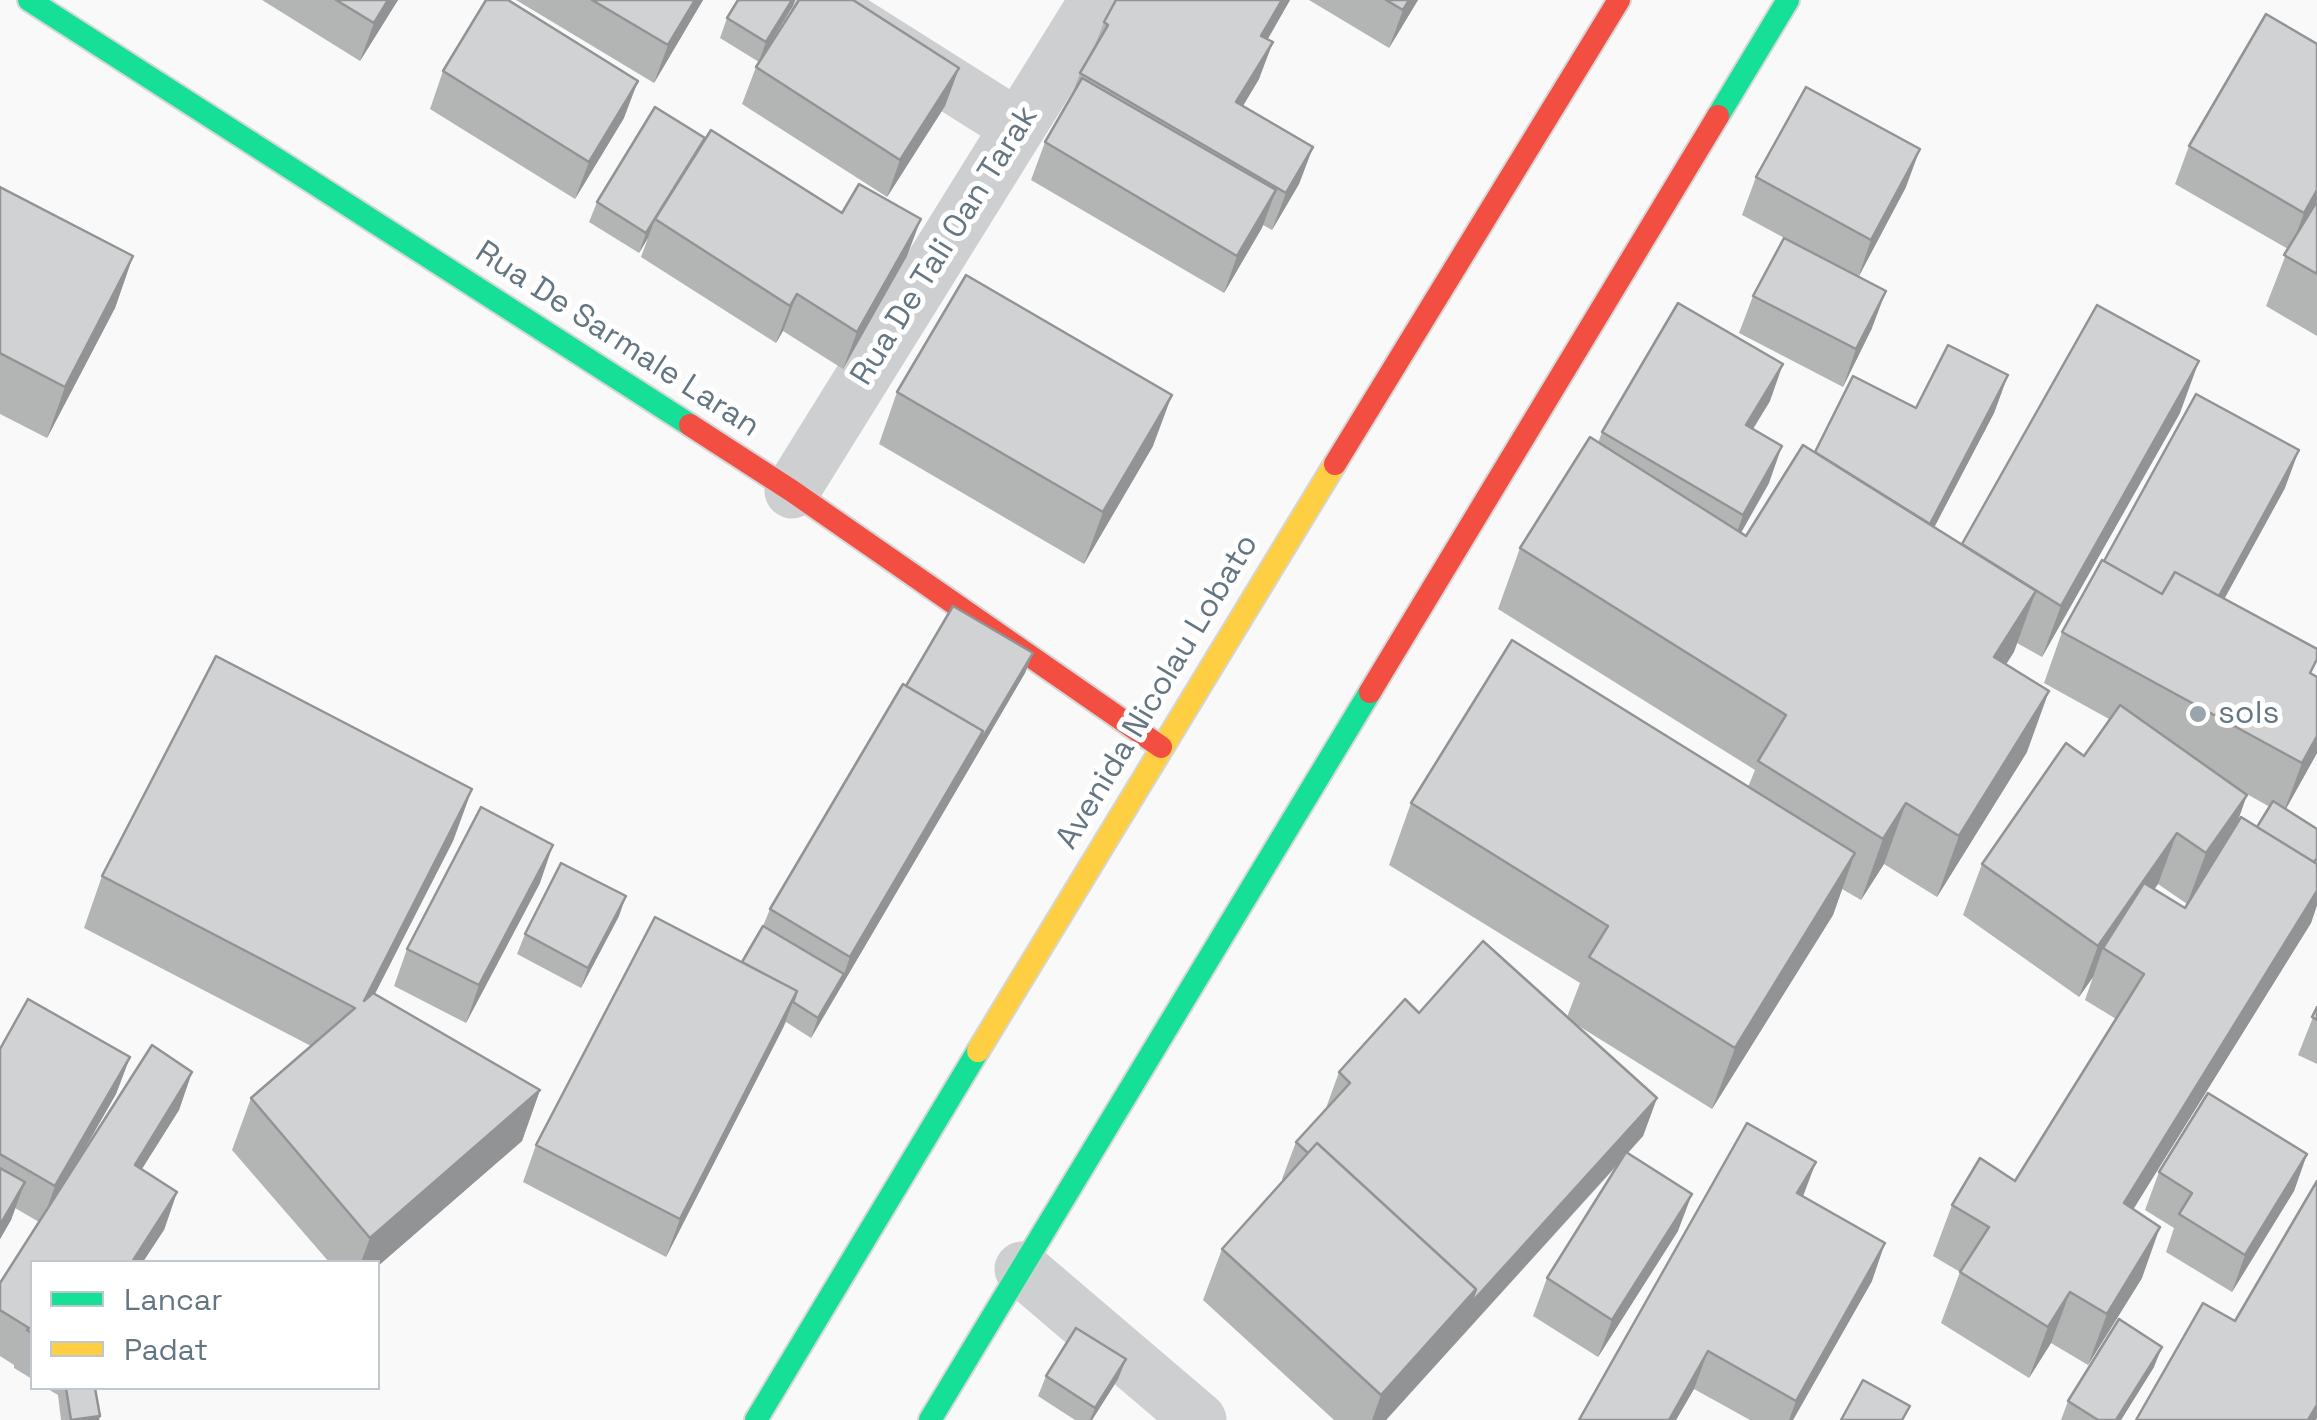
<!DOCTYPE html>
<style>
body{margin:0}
#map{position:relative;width:2317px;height:1420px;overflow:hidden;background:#f9f9f9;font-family:"Space Grotesk",sans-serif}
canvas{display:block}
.legend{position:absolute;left:30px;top:1260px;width:350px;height:130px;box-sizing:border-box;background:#fff;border:2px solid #c1c8cd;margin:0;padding:12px 18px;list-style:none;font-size:30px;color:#657683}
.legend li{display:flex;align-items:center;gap:20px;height:50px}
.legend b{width:50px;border:2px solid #c1c8cd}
</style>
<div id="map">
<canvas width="2317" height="1420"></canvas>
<ul class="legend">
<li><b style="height:12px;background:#16e098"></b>Lancar</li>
<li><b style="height:12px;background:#ffcf43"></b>Padat</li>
</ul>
</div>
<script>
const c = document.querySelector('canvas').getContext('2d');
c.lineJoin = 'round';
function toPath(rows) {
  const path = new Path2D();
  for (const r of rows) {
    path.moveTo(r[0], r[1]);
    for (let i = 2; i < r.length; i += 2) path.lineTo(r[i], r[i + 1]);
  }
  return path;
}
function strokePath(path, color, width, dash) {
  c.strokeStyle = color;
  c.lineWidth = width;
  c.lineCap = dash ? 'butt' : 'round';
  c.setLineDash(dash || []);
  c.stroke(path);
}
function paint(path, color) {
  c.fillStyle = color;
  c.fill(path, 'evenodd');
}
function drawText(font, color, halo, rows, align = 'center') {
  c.font = font + ' "Space Grotesk",sans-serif';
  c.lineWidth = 10;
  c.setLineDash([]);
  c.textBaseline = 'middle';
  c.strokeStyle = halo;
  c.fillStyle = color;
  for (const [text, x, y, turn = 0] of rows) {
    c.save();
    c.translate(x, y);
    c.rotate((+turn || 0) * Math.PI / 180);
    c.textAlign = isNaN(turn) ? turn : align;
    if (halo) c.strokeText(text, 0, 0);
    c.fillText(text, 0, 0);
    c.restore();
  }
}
const fast = toPath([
 [29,0,690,425],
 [1718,116,1788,0],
 [756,1420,978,1051],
 [930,1420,1370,692]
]);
const slow = toPath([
 [978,1051,1335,464]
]);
const jam = toPath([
 [690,425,792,491,1161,747],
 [1335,464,1619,0],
 [1370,692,1718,116]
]);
strokePath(fast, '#d5d6d7', 26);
strokePath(slow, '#d5d6d7', 26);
strokePath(jam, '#d5d6d7', 26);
strokePath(toPath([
 [817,0,1018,127],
 [792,491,1097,0],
 [1022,1269,1199,1420]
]), '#cecfd0', 55);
strokePath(fast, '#16e098', 22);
strokePath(slow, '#ffcf43', 22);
strokePath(jam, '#f24e42', 22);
paint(toPath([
 [262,0,398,0,360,61],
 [516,0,703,0,654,83],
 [738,0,795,0,759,62,720,38,727,18],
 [1116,0,1290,0,1268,39,1259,79,1243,106,1313,147,1299,184,1272,230,1263,225,1224,293,1031,180,1045,142,1072,95,1080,73,1093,50,1104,22],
 [1309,0,1418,0,1389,48],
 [2317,44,2317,336,2266,306,2288,249,2175,184,2189,146],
 [756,67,959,68,945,106,887,197,742,104],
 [443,71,624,118,575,199,430,109],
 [705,138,907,256,843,369,783,331,776,343,641,257,648,238,639,253,589,222,597,202],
 [1756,177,1906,187,1858,277,1872,328,1843,387,1739,333,1753,296,1810,252,1742,215],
 [0,187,133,256,115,308,47,438,0,414],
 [2008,375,1994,413,1934,527,1962,544,2180,413,2042,657,2017,643,2006,664,2027,752,1937,897,1884,864,1861,900,1842,889,1833,915,1712,1109,1574,1023,1657,1098,1643,1136,1628,1153,1678,1231,1598,1357,1533,1316,1547,1278,1622,1160,1386,1420,1334,1420,1203,1300,1222,1249,1283,1180,1282,1179,1296,1142,1326,1108,1339,1072,1419,1013,1567,1017,1580,983,1389,865,1411,803,1748,787,1755,770,1498,609,1520,548,1598,443,1602,432,1770,401,1753,429,1769,483,1741,533,1746,536,1815,452,1916,408],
 [897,392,1153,446,1084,564,879,444],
 [2285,488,2224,599,2313,674,2317,753,2286,809,2317,829,2317,905,2311,923,2133,1209,2142,1278,2088,1365,2051,1343,2029,1378,1941,1323,1960,1272,1933,1256,1952,1205,2015,1181,2116,1019,2085,1000,2093,977,2079,997,1963,915,1982,864,2084,756,2109,719,2044,683,2062,632,2104,561],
 [2245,793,2270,807,2257,827,2237,823],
 [2158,884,2187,904,2185,908,2154,889],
 [1033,653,1025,673,811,1038,786,1022,666,1257,523,1182,536,1145,742,962,763,926,770,909,906,686],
 [472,789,453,841,375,994,540,1090,522,1141,378,1266,378,1262,329,1262,232,1150,251,1098,311,1046,84,928,102,876],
 [540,883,466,1023,394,986,407,949],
 [619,916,581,988,517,954,525,934],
 [2317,1007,2317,1064,2298,1055],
 [0,1049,130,1057,116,1094,75,1166,192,1072,179,1110,142,1169,177,1192,164,1230,32,1262,32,1379,14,1368,14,1365,0,1356,0,1283,39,1222,15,1208,11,1220,0,1239],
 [2307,1154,2294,1191,2232,1292,2166,1252,2174,1228,2145,1210,2159,1172],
 [1803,1196,1872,1281,1793,1420,1750,1420,1694,1389,1676,1420,1579,1420],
 [1126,1359,1118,1379,1092,1420,1075,1420,1038,1396,1046,1376],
 [2154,1367,2121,1420,2061,1420,2068,1401],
 [46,1388,95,1388,100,1416,99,1420,61,1420,58,1395]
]), '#b3b5b5');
paint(toPath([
 [388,0,398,0,360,61,374,23],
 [695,0,703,0,654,83,668,45],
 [792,0,795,0,793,6,759,62,766,42],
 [1282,0,1290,0,1248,73,1261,36],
 [1409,0,1418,0,1389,48,1403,10],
 [1273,42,1259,79,1223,139,1236,102],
 [959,68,945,106,887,197,900,160],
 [638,81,624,118,575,199,589,162],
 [1313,147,1299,184,1272,230,1286,193],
 [1920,149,1906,187,1858,278,1871,240],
 [1276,190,1262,228,1224,293,1237,256],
 [2317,190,2317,205,2290,251,2304,213],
 [655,219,648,238,639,253,646,233],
 [921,219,907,256,843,369,857,332],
 [133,256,115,308,47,438,65,387],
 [1886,291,1872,328,1843,387,1856,349],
 [797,294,783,331,776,343,790,306],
 [2199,361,2180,413,2042,657,2061,606],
 [1783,364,1770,401,1732,463,1746,425],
 [2008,375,1994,413,1913,568,1927,530],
 [1172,395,1153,446,1084,564,1103,512],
 [1782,446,1769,483,1730,552,1743,515],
 [2299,450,2285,488,2198,647,2212,609],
 [2036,591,2014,652,1972,718,1994,657],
 [1033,653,1025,673,969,769,976,749],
 [2049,691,2027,752,1937,897,1959,836],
 [983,731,969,769,811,1038,818,1018,844,974,850,957],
 [2317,736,2317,753,2283,814,2302,763],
 [472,789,453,841,345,1052,364,1001],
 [2247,795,2229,846,2187,904,2206,853],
 [1906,803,1884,864,1861,900,1883,839],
 [2177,833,2158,884,2110,953,2103,948,2093,977,2079,997,2098,946],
 [553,845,540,883,466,1023,479,985],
 [1855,853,1833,915,1712,1109,1735,1048],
 [2317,891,2317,905,2311,923,2105,1255,2124,1203],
 [626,896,619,916,581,988,588,968],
 [797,991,783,1028,666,1257,680,1219],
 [130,1057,116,1094,42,1223,55,1186],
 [192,1072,179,1110,121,1202,135,1165],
 [540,1090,522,1141,378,1266,378,1262,361,1262,370,1238],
 [1657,1098,1643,1136,1386,1420,1372,1420,1381,1395,1476,1289],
 [2307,1154,2294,1191,2232,1292,2245,1255],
 [1816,1162,1802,1199,1797,1193],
 [25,1182,11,1220,0,1239,0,1225],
 [177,1192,164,1230,143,1262,132,1262],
 [1692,1194,1678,1231,1598,1357,1612,1320],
 [2160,1227,2142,1278,2088,1365,2107,1314],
 [1885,1243,1872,1281,1793,1420,1789,1420,1796,1401],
 [2070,1292,2051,1343,2029,1378,2048,1327],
 [2162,1347,2154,1367,2121,1420,2116,1420],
 [1708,1351,1694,1389,1676,1420,1669,1420],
 [1126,1359,1118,1379,1092,1420,1090,1420,1095,1408],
 [2317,1405,2317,1418,2316,1420,2308,1420],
 [100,1416,99,1420,71,1420]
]), '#929394');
const building = toPath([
 [336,0,388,0,374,23,336,0],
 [486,0,508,0,638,81,589,162,443,71,486,0],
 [592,0,695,0,668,45,592,0],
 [738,0,792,0,766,42,727,18,738,0],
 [799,0,853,0,959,68,900,160,756,67,799,0],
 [1116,0,1282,0,1261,36,1273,42,1236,102,1313,147,1286,193,1080,73,1108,25,1104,22,1116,0],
 [1386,0,1409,0,1403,10,1386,0],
 [2266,14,2317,44,2317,190,2304,213,2189,146,2266,14],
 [1082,78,1276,190,1237,256,1045,142,1082,78],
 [1806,87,1920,149,1871,240,1756,177,1806,87],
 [655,107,705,138,646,233,597,202,655,107],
 [711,130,842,213,859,184,921,219,857,332,797,294,790,306,655,219,711,130],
 [0,187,133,256,65,387,0,353,0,187],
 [2317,201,2317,274,2284,255,2317,201],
 [1784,238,1886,291,1856,349,1753,296,1784,238],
 [966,275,1172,395,1103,512,897,392,966,275],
 [1678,303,1783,364,1746,425,1782,446,1743,515,1602,432,1678,303],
 [2097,305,2199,361,2061,606,1962,544,2097,305],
 [1948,345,2008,375,1930,524,1815,452,1853,376,1916,408,1948,345],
 [2196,394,2299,450,2219,596,2175,572,2162,594,2104,561,2196,394],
 [1590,437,1746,536,1803,445,2036,591,1994,657,2049,691,1959,836,1906,803,1883,839,1758,761,1786,715,1520,548,1590,437],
 [2102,560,2162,594,2175,572,2317,649,2317,659,2310,673,2317,677,2317,736,2302,763,2062,632,2102,560],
 [953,606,1033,653,976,749,983,731,906,686,953,606],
 [1512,640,1855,853,1735,1048,1589,957,1608,926,1411,803,1512,640],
 [216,656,472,789,364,1001,373,993,540,1090,370,1238,251,1098,355,1008,102,876,216,656],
 [903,684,983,731,850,957,770,909,903,684],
 [2120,705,2247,795,2206,853,2177,833,2098,946,1982,864,2066,743,2084,756,2120,705],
 [2273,801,2317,829,2317,858,2314,862,2257,827,2273,801],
 [481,807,553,845,479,985,407,949,481,807],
 [2241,817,2317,864,2317,891,2124,1203,2160,1227,2107,1314,2070,1292,2048,1327,1960,1272,1989,1227,1952,1205,1980,1158,2015,1181,2144,974,2103,948,2144,883,2185,908,2241,817],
 [561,863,626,896,588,968,525,934,561,863],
 [655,917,797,991,680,1219,536,1145,655,917],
 [763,926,844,974,818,1018,793,1002,797,991,742,962,763,926],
 [1483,941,1657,1098,1471,1303,1476,1289,1317,1143,1308,1153,1296,1142,1350,1083,1339,1072,1405,999,1419,1013,1483,941],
 [28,999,130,1057,55,1186,0,1154,0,1049,28,999],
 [2317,1007,2317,1020,2312,1017,2317,1007],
 [152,1045,192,1072,135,1165,177,1192,132,1262,32,1262,32,1333,27,1330,29,1328,0,1310,0,1283,152,1045],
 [2208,1093,2307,1154,2245,1255,2179,1214,2192,1193,2159,1172,2208,1093],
 [1747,1123,1816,1162,1797,1193,1885,1243,1796,1401,1708,1351,1669,1420,1579,1420,1747,1123],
 [1317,1143,1476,1289,1381,1395,1222,1249,1317,1143],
 [1626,1152,1692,1194,1612,1320,1547,1278,1626,1152],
 [0,1168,25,1182,0,1225,0,1168],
 [2317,1181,2317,1405,2308,1420,2136,1420,2203,1303,2235,1321,2317,1181],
 [2119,1319,2162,1347,2116,1420,2098,1420,2068,1401,2119,1319],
 [1076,1328,1126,1359,1095,1408,1046,1376,1076,1328],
 [1863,1380,1910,1406,1902,1420,1841,1420,1863,1380],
 [66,1388,95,1388,100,1416,71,1420,66,1388]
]);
paint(building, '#d0d2d3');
strokePath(building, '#929394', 2.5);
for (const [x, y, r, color] of [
 [2198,714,10,"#99a4ac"]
]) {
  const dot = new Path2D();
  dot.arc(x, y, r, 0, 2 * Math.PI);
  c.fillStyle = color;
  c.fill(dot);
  strokePath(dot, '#fff', 4);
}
drawText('32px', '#657683', '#fff', [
 ["Rua De Tali Oan Tarak",945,246,-58],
 ["Rua De Sarmale Laran",617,340,33],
 ["Avenida Nicolau Lobato",1158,692,-59]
]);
drawText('32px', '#657683', '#fff', [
 ["sols",2218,714]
], 'left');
</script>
